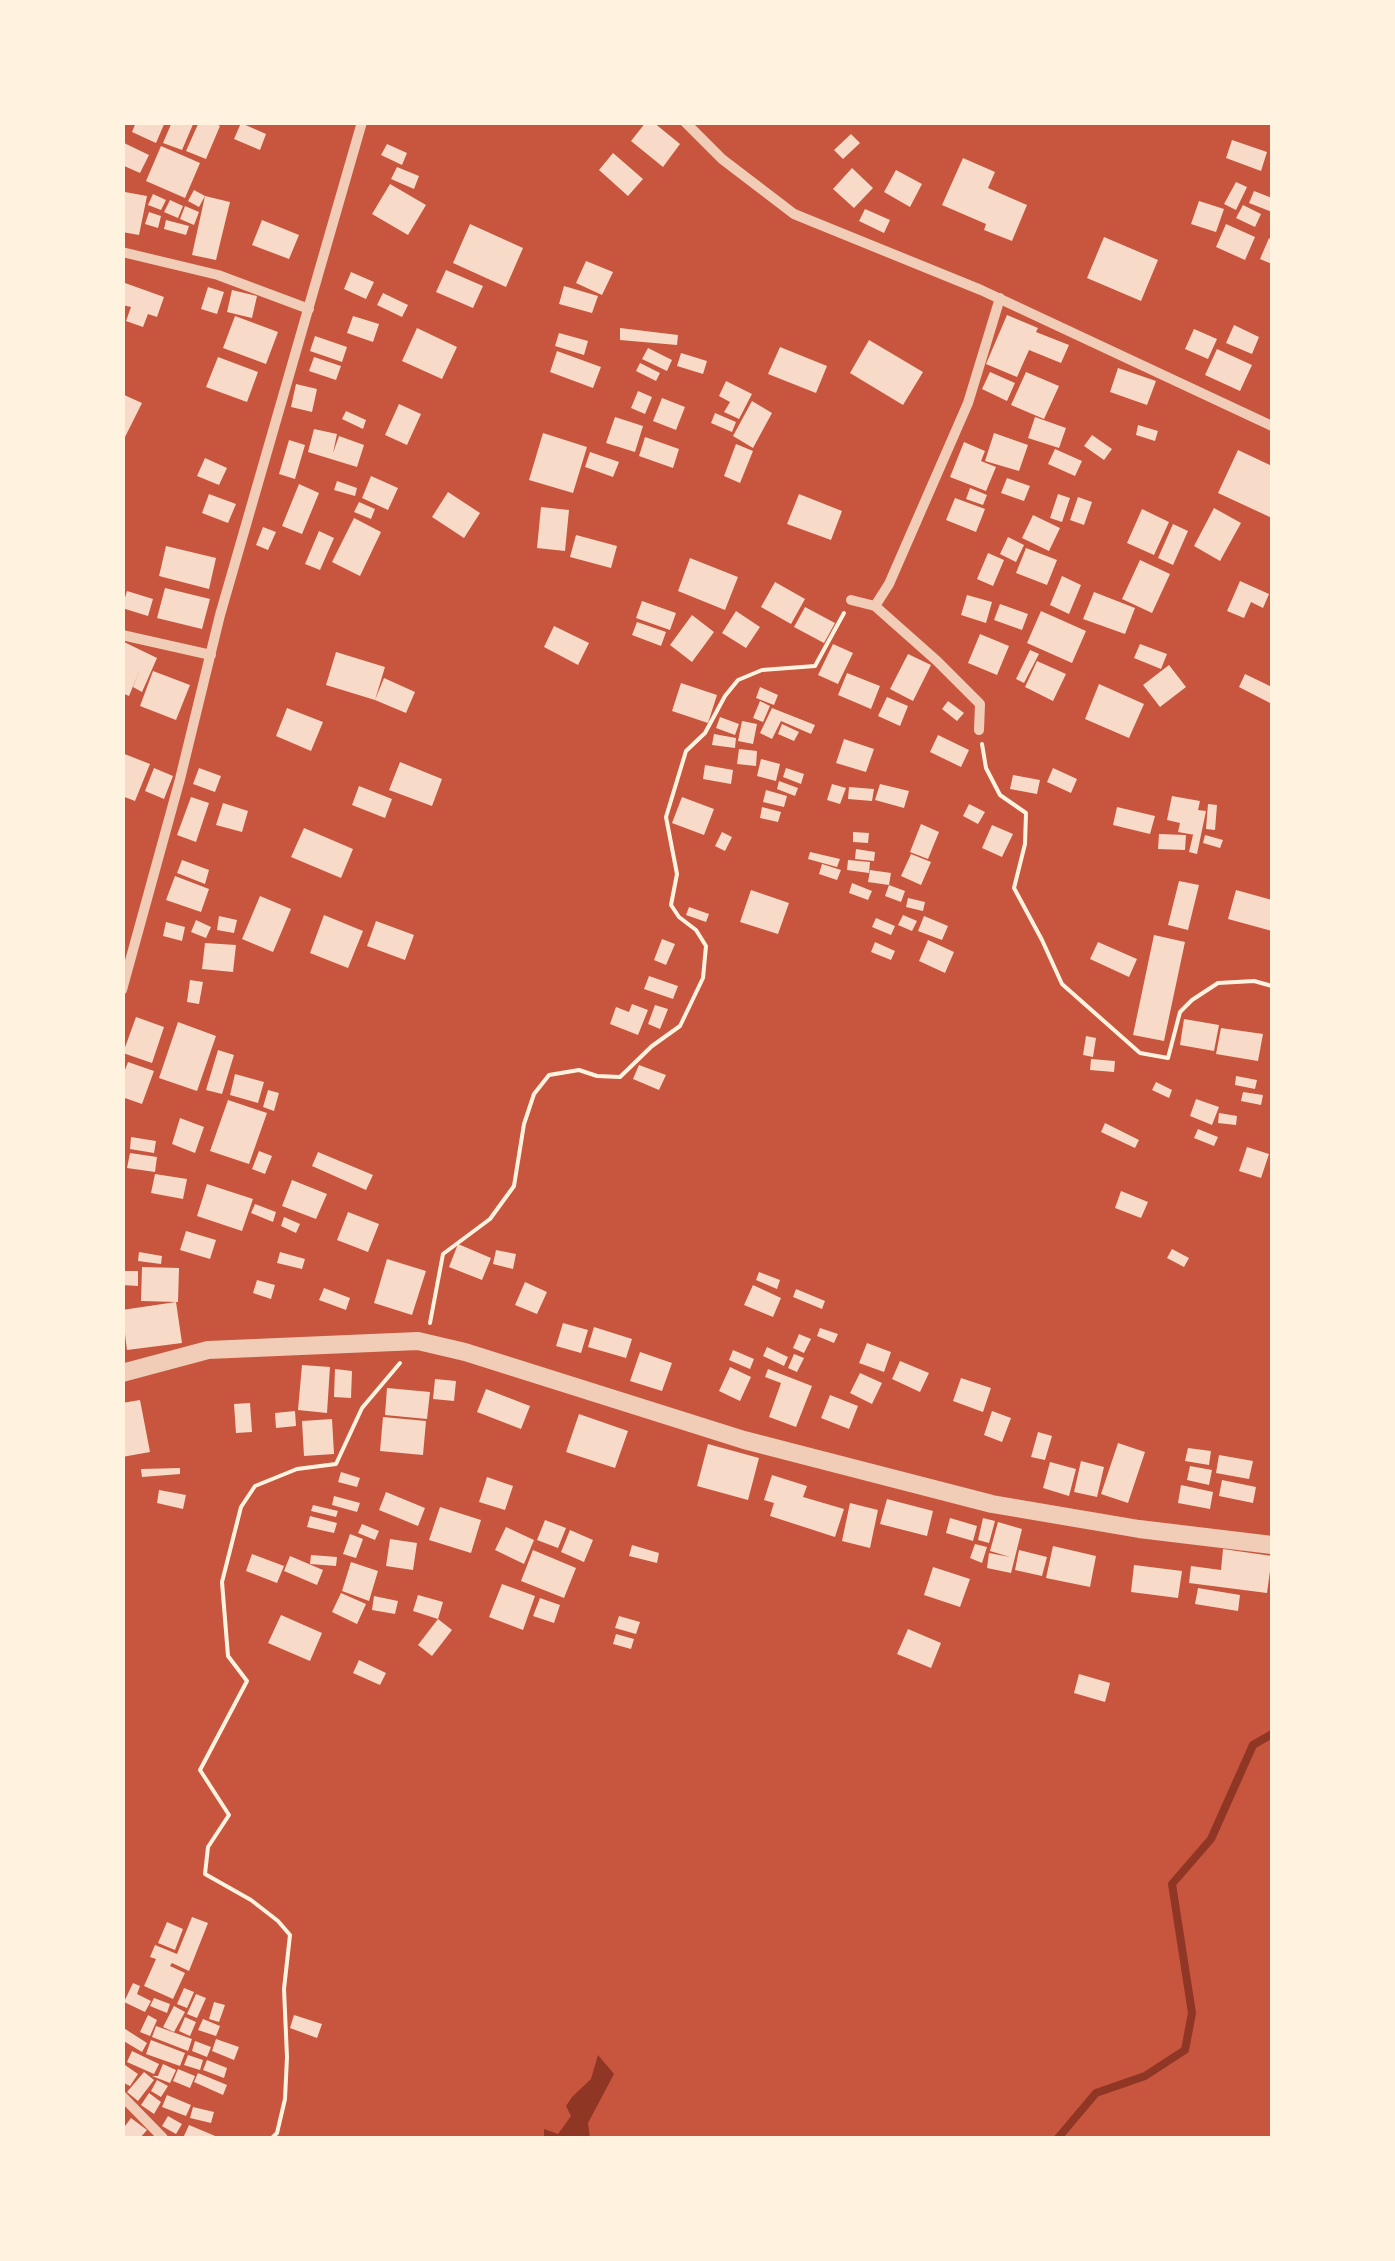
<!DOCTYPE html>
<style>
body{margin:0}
#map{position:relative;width:1395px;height:2261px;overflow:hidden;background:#c8553d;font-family:Mulish,sans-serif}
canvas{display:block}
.frame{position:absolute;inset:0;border:125px solid #fff3e0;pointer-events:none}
</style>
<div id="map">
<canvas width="1395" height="2261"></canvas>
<div class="frame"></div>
</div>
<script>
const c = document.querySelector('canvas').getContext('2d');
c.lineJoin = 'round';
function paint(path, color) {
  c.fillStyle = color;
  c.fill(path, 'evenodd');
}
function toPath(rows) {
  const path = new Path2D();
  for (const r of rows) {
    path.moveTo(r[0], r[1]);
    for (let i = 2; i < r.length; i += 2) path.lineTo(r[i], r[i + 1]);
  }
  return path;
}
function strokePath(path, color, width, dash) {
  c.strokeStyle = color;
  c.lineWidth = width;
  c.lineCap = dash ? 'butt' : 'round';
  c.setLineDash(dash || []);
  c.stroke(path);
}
paint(toPath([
 [598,2055,614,2074,588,2123,590,2138,544,2138,544,2129,558,2134,571,2116,566,2106,572,2097,591,2079]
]), '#8f3625');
strokePath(toPath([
 [1058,2138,1096,2093,1145,2076,1185,2050,1192,2013,1172,1884,1211,1839,1253,1745,1272,1734]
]), '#8f3625', 8);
paint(toPath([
 [136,122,165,122,156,143,132,132],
 [172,122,194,122,182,150,163,143],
 [199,122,212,122,220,126,206,159,186,151],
 [646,122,653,122,680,144,663,167,631,141],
 [241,123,266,134,260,150,234,139],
 [851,134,860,143,843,159,834,150],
 [1232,140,1267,152,1261,171,1226,158],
 [122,142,149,155,140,173,122,165],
 [387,144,407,153,402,165,381,155],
 [161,146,200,163,185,198,146,181],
 [613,153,643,179,628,196,599,170],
 [963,158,995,172,988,188,1027,205,1012,241,984,230,986,224,942,205],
 [397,167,419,176,414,189,391,179],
 [852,168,873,188,854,208,833,189],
 [896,170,922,184,910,207,884,192],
 [1236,182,1247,187,1236,210,1224,204],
 [390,184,426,205,408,235,372,214],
 [194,190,205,196,199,207,188,201],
 [1254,191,1272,198,1272,212,1249,203],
 [125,192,147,196,139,235,122,232],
 [153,194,166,200,161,210,148,205],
 [205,196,230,202,216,260,192,255],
 [170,200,183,206,178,218,164,212],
 [1199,201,1224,209,1216,232,1191,224],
 [1243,205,1261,214,1255,227,1236,218],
 [185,206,199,212,194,225,180,219],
 [865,209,890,220,884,233,859,221],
 [149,212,161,216,158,228,145,224],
 [166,220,189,226,186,235,164,229],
 [262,220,299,235,289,259,252,245],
 [470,224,523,248,506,287,453,263],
 [1226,224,1255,237,1245,260,1216,247],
 [1104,237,1158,260,1141,301,1087,278],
 [1269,238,1272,240,1272,264,1260,259],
 [586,261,613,272,602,295,576,283],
 [446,270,483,286,473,308,436,292],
 [351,272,374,282,366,299,344,289],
 [125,283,164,297,157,317,148,314,143,327,126,321,131,307,122,305],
 [564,286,598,296,592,313,559,304],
 [208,287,224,292,217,314,201,309],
 [232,290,257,296,252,318,227,312],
 [383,293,408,305,402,317,377,305],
 [1007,315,1038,328,1036,332,1069,345,1061,363,1029,350,1017,377,986,364],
 [235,316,278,332,266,364,223,348],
 [353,316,379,324,373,342,347,333],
 [1234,325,1259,337,1252,354,1226,343],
 [417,328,457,347,442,379,402,361],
 [620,328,678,335,677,345,620,340],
 [1194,329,1217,339,1208,359,1185,349],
 [559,333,588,341,584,355,555,346],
 [315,336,347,347,342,362,310,351],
 [869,340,923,372,903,405,850,373],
 [780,347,827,366,816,393,768,374],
 [648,348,672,360,667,371,642,359],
 [1217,349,1252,365,1240,391,1205,375],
 [557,351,601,367,593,388,550,372],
 [681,353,707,361,703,374,677,366],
 [218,357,258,372,247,402,206,387],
 [314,357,341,366,336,380,309,371],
 [640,363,660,373,656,381,636,371],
 [1118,368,1156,381,1147,405,1110,392],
 [990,372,1015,383,1007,401,982,389],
 [1026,372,1059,386,1044,419,1011,405],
 [726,381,752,394,739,419,724,412,730,402,719,396],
 [296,384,317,389,312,412,291,407],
 [638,391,652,397,645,414,631,408],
 [122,394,142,403,122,443],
 [662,398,685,407,676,430,653,421],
 [752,401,772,413,753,448,733,436],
 [399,404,421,414,407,445,385,435],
 [346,411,366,420,363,429,342,419],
 [715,413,736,422,732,432,711,423],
 [615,417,643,426,635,452,606,443],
 [1035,417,1066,428,1059,448,1028,438],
 [1138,425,1158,431,1155,441,1136,435],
 [314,429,337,434,333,453,339,436,364,445,357,467,308,452],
 [543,433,587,447,573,493,529,480],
 [994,433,1028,445,1019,471,985,461],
 [1092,435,1112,449,1104,460,1084,446],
 [645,437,679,449,673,468,639,456],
 [289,440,305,445,295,479,279,474],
 [964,442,985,451,981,461,996,467,986,491,950,477],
 [736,444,753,451,740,483,724,476],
 [1055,449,1082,461,1075,476,1048,464],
 [1238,450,1272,466,1272,518,1218,493],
 [590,452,619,462,613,477,585,467],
 [205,458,227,468,219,485,197,476],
 [371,476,398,488,388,510,362,498],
 [1007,478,1030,486,1024,501,1001,493],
 [337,481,357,488,355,496,334,490],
 [299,484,319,493,302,534,282,526],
 [970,488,987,495,983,505,966,499],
 [448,492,480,513,464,538,432,517],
 [209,494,236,504,228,523,202,513],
 [799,494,842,511,831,540,787,524],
 [1058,494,1070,498,1062,522,1050,518],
 [1078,497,1092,502,1084,525,1070,520],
 [955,498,985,509,976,532,946,520],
 [359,502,375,509,371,519,354,512],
 [541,507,569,510,565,551,537,548],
 [1214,508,1241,523,1220,561,1194,546],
 [1142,509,1169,522,1154,555,1127,543],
 [1033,515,1060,528,1049,551,1022,538],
 [354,518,381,532,360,576,332,562],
 [1173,524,1188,531,1173,565,1158,558],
 [263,527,276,532,268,550,256,545],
 [319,531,334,538,320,570,305,564],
 [576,535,617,546,611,568,570,557],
 [1008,537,1024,545,1016,562,1000,554],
 [166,546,216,558,209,589,159,576],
 [1026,548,1057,560,1047,585,1016,573],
 [988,553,1004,560,993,586,977,579],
 [690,558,738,577,725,610,678,591],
 [1140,560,1170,574,1152,613,1122,599],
 [1062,576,1081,585,1069,614,1050,605],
 [1240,581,1269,594,1263,608,1251,602,1244,618,1227,611],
 [775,582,805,599,791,624,761,607],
 [165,588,210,599,202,629,157,618],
 [127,591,153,599,148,616,122,608],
 [1094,592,1135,608,1125,634,1083,619],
 [967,595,992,602,986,623,961,615],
 [642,601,676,613,670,630,636,618],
 [1000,604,1028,614,1022,630,994,620],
 [805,607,835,623,824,643,794,627],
 [736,611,760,627,746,648,722,633],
 [1041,611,1086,631,1072,663,1027,643],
 [692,615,714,632,692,662,670,645],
 [637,622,666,632,661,646,632,635],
 [554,626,589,643,578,665,544,647],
 [980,634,1009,646,997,675,968,663],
 [122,641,157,658,142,692,133,687,141,667,129,696,122,693],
 [833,644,853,653,838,684,818,675],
 [1140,644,1167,654,1161,669,1134,658],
 [1030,650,1039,654,1024,683,1016,679],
 [336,652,385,667,375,700,326,685],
 [908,654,931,665,913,701,890,689],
 [1037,661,1066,674,1053,701,1025,687],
 [1169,665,1186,687,1160,707,1143,685],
 [153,671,190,685,176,720,140,706],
 [847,673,880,686,871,709,838,695],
 [1245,674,1272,687,1272,704,1239,687],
 [384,678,415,692,406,713,375,700],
 [681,683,717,695,708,723,672,711],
 [1099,684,1144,704,1129,738,1085,719],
 [760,687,778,695,774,705,756,698],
 [887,697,908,706,900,726,878,716],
 [760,701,770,706,763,722,753,718],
 [948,701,964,713,957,721,942,709],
 [287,708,323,722,311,751,276,736],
 [772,708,815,725,811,734,781,721,772,739,760,733],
 [720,717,739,724,735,735,716,728],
 [742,721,757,724,753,744,738,741],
 [782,724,799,732,794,741,778,734],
 [714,734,736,738,735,748,712,745],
 [938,735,969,750,961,767,930,752],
 [844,739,874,749,866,772,836,763],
 [739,749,757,751,756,766,737,764],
 [122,753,150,764,135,801,122,796],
 [761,759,780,764,776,781,757,776],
 [400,762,442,779,432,806,389,790],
 [705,765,733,770,731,784,703,779],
 [154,768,173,776,164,799,145,791],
 [199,768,221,776,215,792,193,784],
 [786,768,804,774,801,784,783,777],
 [1053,768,1077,779,1071,793,1047,782],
 [1013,775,1040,780,1037,794,1010,789],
 [779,781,798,788,795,796,777,789],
 [832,784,846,788,840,804,827,800],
 [880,784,909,791,904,808,875,800],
 [359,786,392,799,385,818,352,805],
 [849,787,874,789,872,801,848,799],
 [766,790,787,796,784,807,763,802],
 [1172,796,1200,801,1198,810,1206,811,1197,854,1189,852,1193,835,1195,835,1178,832,1180,823,1167,820],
 [191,797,209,803,196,842,177,835],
 [682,797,714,809,704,835,672,823],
 [223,803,248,811,242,832,216,825],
 [969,804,985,812,978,824,963,816],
 [1208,804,1217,805,1215,830,1206,829],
 [762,807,781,812,778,822,760,818],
 [1117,807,1155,816,1150,834,1113,825],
 [921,824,939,832,928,859,910,852],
 [992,825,1013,834,1002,857,982,848],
 [304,828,353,849,341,878,291,857],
 [722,832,732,837,725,851,715,846],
 [853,832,869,833,868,843,853,842],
 [1159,834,1186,835,1185,850,1158,849],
 [1205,835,1223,840,1220,848,1203,843],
 [856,849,875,852,874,861,855,859],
 [810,852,840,859,837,867,808,859],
 [911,854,931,862,921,885,901,876],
 [182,860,209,870,205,884,177,873],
 [848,860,870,862,869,873,847,870],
 [822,864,841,870,837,880,819,874],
 [870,870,891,873,889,885,868,882],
 [175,876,209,889,201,912,166,900],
 [1179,881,1199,885,1188,930,1168,925],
 [852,883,872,891,868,900,849,893],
 [889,885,905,891,901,902,885,896],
 [751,890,789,903,778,934,740,922],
 [1236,890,1272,900,1272,931,1228,919],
 [260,896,291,909,273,952,242,939],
 [908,898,925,902,923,911,906,907],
 [689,907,709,914,706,922,686,915],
 [324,915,363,931,348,968,310,953],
 [903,915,917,921,912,931,898,925],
 [219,916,237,920,234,933,217,930],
 [924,916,948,926,942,940,918,931],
 [876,918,895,926,891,935,872,927],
 [196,920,211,927,206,938,191,932],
 [376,921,414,935,405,960,367,946],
 [166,922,185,927,182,941,163,936],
 [1154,935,1185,942,1164,1041,1133,1035],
 [662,939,675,944,666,965,654,960],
 [928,940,954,952,945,973,919,961],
 [875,942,895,951,891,960,871,952],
 [1098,942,1137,959,1129,977,1090,959],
 [205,943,236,945,233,972,202,969],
 [649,976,678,986,673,999,644,989],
 [190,980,203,982,199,1004,187,1002],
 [632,1004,648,1010,638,1035,610,1024,616,1007,629,1012],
 [655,1005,668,1009,660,1029,648,1024],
 [136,1017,164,1027,152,1063,123,1053],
 [1184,1019,1219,1025,1214,1051,1180,1045],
 [178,1022,216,1036,197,1091,159,1078],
 [1221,1028,1263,1034,1258,1061,1216,1054],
 [1086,1036,1096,1038,1093,1057,1083,1055],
 [218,1050,234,1055,222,1094,206,1090],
 [1091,1059,1115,1061,1114,1072,1090,1070],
 [128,1062,154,1071,142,1104,122,1097,122,1078],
 [639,1065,666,1075,659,1090,633,1079],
 [235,1074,264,1082,258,1103,230,1095],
 [1236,1076,1257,1080,1255,1089,1235,1085],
 [1156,1082,1172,1090,1169,1098,1152,1090],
 [268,1090,279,1093,274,1111,263,1107],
 [1243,1092,1263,1095,1261,1105,1241,1101],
 [1196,1099,1219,1107,1212,1125,1190,1116],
 [228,1100,267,1113,249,1164,210,1151],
 [1219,1113,1237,1116,1236,1125,1218,1123],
 [180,1118,204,1127,195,1153,172,1144],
 [1105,1123,1139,1140,1135,1148,1101,1132],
 [1198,1129,1218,1137,1214,1146,1194,1138],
 [131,1137,156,1141,154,1153,130,1149],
 [1247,1147,1269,1154,1261,1178,1239,1171],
 [259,1151,272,1156,265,1174,252,1169],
 [318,1152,373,1175,366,1190,312,1166],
 [130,1153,157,1157,155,1172,127,1168],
 [155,1174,187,1179,183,1199,151,1193],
 [292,1180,327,1194,316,1219,282,1206],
 [207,1184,253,1199,242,1231,197,1216],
 [1121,1191,1148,1202,1141,1218,1115,1208],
 [255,1204,276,1212,273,1222,251,1213],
 [348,1212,379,1224,368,1252,337,1240],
 [284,1217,300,1224,296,1233,281,1226],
 [186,1231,216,1240,210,1259,180,1250],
 [458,1244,491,1258,482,1280,449,1267],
 [1172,1249,1189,1258,1184,1267,1167,1258],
 [496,1250,516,1254,513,1269,493,1264],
 [139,1252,162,1256,161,1264,138,1261],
 [280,1252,305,1259,302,1269,277,1263],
 [387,1259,426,1271,412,1315,374,1303],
 [142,1267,179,1268,178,1302,141,1301],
 [122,1271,138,1271,138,1286,122,1285],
 [759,1272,780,1280,777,1289,756,1280],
 [257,1280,275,1285,271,1299,253,1293],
 [525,1282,547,1292,537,1314,515,1305],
 [753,1285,781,1298,773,1317,744,1305],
 [324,1288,350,1298,346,1310,319,1300],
 [796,1289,825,1301,822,1309,793,1297],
 [176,1302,182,1343,127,1350,122,1310],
 [563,1323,588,1330,581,1353,556,1346],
 [594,1327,632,1339,626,1358,588,1347],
 [820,1328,838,1334,834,1343,817,1336],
 [799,1334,811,1339,804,1353,793,1348],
 [867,1343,891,1352,884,1372,859,1363],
 [767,1347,788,1357,784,1366,763,1356],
 [733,1350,754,1359,750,1369,729,1360],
 [640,1352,672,1363,662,1391,630,1381],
 [794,1354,804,1358,797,1372,788,1368],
 [900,1361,929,1373,920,1392,892,1379],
 [302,1365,330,1367,327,1413,298,1410],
 [730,1367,751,1377,740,1401,719,1391],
 [335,1369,352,1371,351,1398,334,1397],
 [768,1369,812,1386,796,1427,769,1417,781,1383,765,1377],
 [860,1373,882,1383,872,1404,850,1393],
 [961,1378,991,1388,983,1412,953,1401],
 [435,1379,456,1381,454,1401,433,1399],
 [387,1388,430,1392,427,1419,385,1415],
 [486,1389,530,1406,521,1429,477,1412],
 [830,1395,858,1406,849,1429,821,1418],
 [140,1400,150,1452,122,1457,122,1403],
 [250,1403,252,1432,236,1433,234,1404],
 [295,1411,296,1426,276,1428,275,1413],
 [992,1411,1011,1418,1002,1442,984,1435],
 [579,1414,628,1431,615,1468,566,1452],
 [383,1417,426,1421,423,1455,380,1451],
 [332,1419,334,1454,304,1456,302,1421],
 [1038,1432,1052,1436,1045,1460,1031,1457],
 [1118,1443,1145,1452,1128,1503,1101,1494],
 [708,1444,759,1458,748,1500,697,1486],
 [1188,1448,1211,1451,1209,1465,1185,1461],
 [1219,1455,1253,1461,1249,1479,1216,1473],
 [1081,1461,1104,1467,1097,1497,1074,1492],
 [1050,1462,1076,1469,1069,1496,1043,1488],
 [1190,1466,1212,1470,1209,1485,1187,1480],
 [180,1468,180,1474,142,1477,141,1469],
 [341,1472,360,1478,357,1487,338,1482],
 [772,1475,807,1486,803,1497,844,1509,835,1537,770,1516,774,1503,764,1500],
 [487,1477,513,1486,505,1510,479,1502],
 [1222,1480,1256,1487,1253,1503,1219,1496],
 [1181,1485,1213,1492,1210,1509,1178,1503],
 [159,1490,186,1495,183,1509,157,1503],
 [386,1492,425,1508,418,1526,379,1510],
 [334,1496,360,1503,357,1512,332,1505],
 [887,1499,933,1511,927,1536,880,1524],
 [850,1503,878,1510,870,1548,842,1541],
 [313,1505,338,1511,336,1517,311,1511],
 [440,1507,481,1520,471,1553,429,1540],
 [310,1516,337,1523,334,1533,307,1527],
 [950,1518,977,1526,973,1541,946,1533],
 [983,1518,995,1521,989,1543,978,1540],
 [545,1520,566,1528,558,1548,537,1540],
 [998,1522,1022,1529,1011,1573,987,1568,989,1553,1010,1557,990,1551],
 [362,1524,379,1531,375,1540,358,1533],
 [506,1527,534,1540,524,1564,495,1550],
 [570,1530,593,1540,584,1562,561,1552],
 [350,1534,363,1539,356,1558,343,1554],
 [390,1539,417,1543,413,1570,386,1566],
 [975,1544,987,1547,982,1563,970,1558],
 [632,1545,659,1553,657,1563,629,1556],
 [1053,1546,1096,1556,1090,1587,1046,1578],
 [1223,1549,1272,1556,1267,1593,1189,1583,1191,1566,1221,1570],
 [533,1550,576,1568,564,1598,521,1581],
 [1019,1550,1047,1557,1042,1576,1015,1570],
 [252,1554,284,1566,277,1583,246,1571],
 [311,1555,337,1557,336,1566,310,1564],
 [290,1556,323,1570,317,1585,284,1571],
 [351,1562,378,1571,369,1601,342,1591],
 [1134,1565,1182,1571,1178,1598,1131,1592],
 [933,1567,970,1579,960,1607,924,1595],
 [502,1584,535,1596,523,1630,489,1617],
 [1198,1588,1240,1595,1238,1611,1195,1604],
 [341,1593,366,1604,357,1624,332,1612],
 [418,1595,443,1602,438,1619,413,1611],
 [374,1596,398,1601,395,1614,372,1610],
 [540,1598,560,1605,554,1623,533,1616],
 [281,1615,322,1633,310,1661,268,1643],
 [619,1616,640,1622,636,1634,615,1628],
 [438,1619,452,1630,432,1656,418,1645],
 [908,1629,941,1643,931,1668,897,1654],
 [616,1634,634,1639,631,1649,613,1644],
 [359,1660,386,1673,380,1685,353,1673],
 [1079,1674,1110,1683,1105,1702,1074,1693],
 [192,1917,208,1923,189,1971,172,1963,170,1966,185,1973,173,1999,144,1986,156,1959,150,1957,155,1945,177,1954],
 [167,1922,183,1929,175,1950,158,1943],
 [133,1983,140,1986,137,1994,151,2001,145,2012,124,2002],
 [184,1988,194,1992,187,2008,177,2004],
 [196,1994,206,1998,197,2018,187,2014],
 [154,1998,170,2004,167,2013,150,2006],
 [214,2002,225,2005,219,2022,209,2019],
 [174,2006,185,2012,174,2032,163,2027],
 [148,2015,157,2020,150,2036,140,2032],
 [294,2015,322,2024,317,2038,290,2028],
 [185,2017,196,2022,190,2036,179,2031],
 [203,2019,220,2026,216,2036,198,2030],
 [156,2026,192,2039,188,2051,152,2037],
 [122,2027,147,2043,142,2052,122,2040],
 [216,2039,239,2047,234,2060,212,2051],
 [151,2040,185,2053,180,2066,146,2054],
 [195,2041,211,2047,207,2057,192,2051],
 [132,2051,159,2064,154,2074,127,2062],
 [188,2055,203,2060,200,2070,184,2065],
 [207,2060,227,2068,224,2078,203,2070],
 [163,2064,176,2070,170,2083,152,2076,158,2076],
 [125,2065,138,2074,130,2086,122,2082],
 [178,2069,195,2076,190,2088,173,2081],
 [144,2072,154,2080,138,2101,127,2092],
 [198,2073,227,2085,223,2095,194,2082],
 [157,2080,168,2086,161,2097,151,2091],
 [149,2093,161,2102,154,2114,141,2105],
 [167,2095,191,2105,186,2116,162,2107],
 [193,2107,214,2112,211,2123,190,2118],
 [168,2116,182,2124,176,2134,162,2126],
 [131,2118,147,2130,140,2138,122,2138,122,2130],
 [189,2125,220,2138,183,2138]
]), '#f7dbc8');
strokePath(toPath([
 [982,744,986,768,1000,795,1026,813,1025,844,1014,888,1042,940,1062,984,1140,1053,1168,1058,1180,1012,1192,1000,1218,983,1254,981,1272,986],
 [430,1323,443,1254,490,1219,514,1186,524,1124,534,1094,549,1075,579,1070,597,1076,620,1077,652,1046,680,1026,703,978,706,946,696,930,679,917,671,905,677,874,666,817,686,751,705,733,725,696,738,680,762,670,815,666,844,613],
 [272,2138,277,2133,285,2099,287,2057,284,1989,290,1935,278,1921,251,1900,205,1874,208,1847,229,1815,200,1770,247,1681,228,1656,222,1582,241,1507,255,1486,297,1469,336,1464,362,1408,400,1363]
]), '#fff3e0', 4);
strokePath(toPath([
 [685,122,722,159,794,214,981,290,1272,426],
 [122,252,218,275,309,309],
 [851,600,875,606,889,584,968,403,1000,298],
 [875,606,937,661,980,704,979,730],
 [122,635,211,655],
 [122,990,180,779,220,615,362,122],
 [122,2096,163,2138]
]), '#f1ccb7', 10);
strokePath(toPath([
 [122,1373,208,1350,418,1341,465,1352,744,1440,992,1504,1139,1529,1272,1545]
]), '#f1ccb7', 18);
</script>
